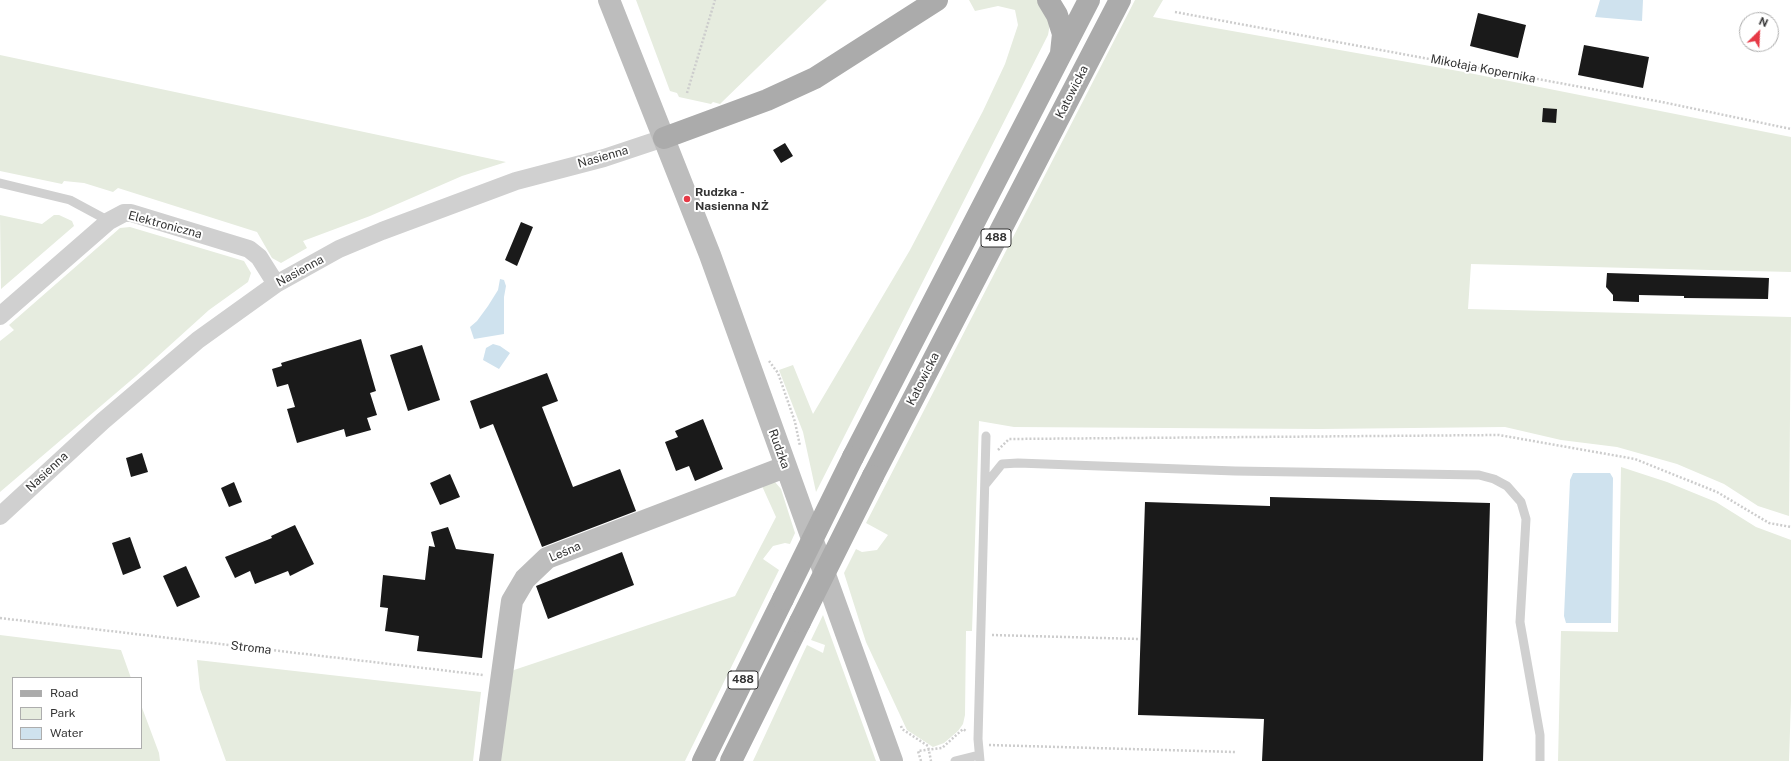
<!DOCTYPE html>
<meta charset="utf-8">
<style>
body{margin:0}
#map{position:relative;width:1791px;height:761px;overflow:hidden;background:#fff;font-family:"Public Sans",sans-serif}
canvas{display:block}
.legend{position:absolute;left:12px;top:677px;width:130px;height:72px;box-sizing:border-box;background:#fff;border:1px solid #adadad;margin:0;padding:5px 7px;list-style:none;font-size:12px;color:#333}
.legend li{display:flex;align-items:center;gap:8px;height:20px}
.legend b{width:20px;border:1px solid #adadad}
.north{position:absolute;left:1739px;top:12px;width:40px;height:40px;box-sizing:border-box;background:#fff;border:1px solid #adadad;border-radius:50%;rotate:24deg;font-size:11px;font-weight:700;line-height:16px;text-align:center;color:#333}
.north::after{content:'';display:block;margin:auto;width:14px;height:18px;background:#e63946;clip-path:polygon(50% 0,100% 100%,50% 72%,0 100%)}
</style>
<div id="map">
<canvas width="1791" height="761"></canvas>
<ul class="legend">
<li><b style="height:5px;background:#ababab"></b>Road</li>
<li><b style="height:11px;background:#e6ecdf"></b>Park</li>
<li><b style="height:11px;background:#cfe2ee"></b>Water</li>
</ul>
<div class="north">N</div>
</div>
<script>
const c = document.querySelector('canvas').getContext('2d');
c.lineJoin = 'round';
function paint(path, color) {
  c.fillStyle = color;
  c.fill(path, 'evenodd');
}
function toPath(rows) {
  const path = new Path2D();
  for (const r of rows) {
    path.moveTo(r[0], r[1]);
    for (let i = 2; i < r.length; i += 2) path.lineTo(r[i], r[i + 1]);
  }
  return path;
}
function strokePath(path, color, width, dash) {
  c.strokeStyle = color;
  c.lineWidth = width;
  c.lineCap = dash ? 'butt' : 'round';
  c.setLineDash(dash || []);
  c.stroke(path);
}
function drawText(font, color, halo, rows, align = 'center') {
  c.font = font + ' "Public Sans",sans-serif';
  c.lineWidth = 4;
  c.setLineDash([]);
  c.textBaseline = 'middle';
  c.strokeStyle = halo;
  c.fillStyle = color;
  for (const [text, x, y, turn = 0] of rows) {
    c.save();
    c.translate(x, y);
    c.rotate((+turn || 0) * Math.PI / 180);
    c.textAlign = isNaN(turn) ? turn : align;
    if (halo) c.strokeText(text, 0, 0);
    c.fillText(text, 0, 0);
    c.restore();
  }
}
paint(toPath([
 [636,0,827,0,720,104,713,102,711,104,679,97,677,93,670,91],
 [969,0,1038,0,1050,24,1048,35,816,492,803,432,779,370,793,365,813,414,910,250,983,111,1005,64,1018,25,1015,10,998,6,975,11],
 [1135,0,1163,0,1153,17,1464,72,1791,137,1791,272,1471,264,1468,309,1791,317,1789,516,1758,506,1724,484,1677,464,1617,447,1561,440,1505,427,1320,429,1014,427,979,421,972,631,966,631,965,715,963,724,958,731,944,743,933,747,907,730,866,642,844,573,856,549,862,552,877,550,888,535,866,523],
 [0,55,506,162,462,176,370,216,303,241,307,248,281,263,272,258,257,232,118,188,113,192,84,183,64,181,62,184,0,171],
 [0,215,42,224,54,215,59,215,72,221,74,226,1,289],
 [130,227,244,261,251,273,248,282,209,310,136,376,0,492,0,341,14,330,9,325,120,228],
 [1621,467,1667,482,1716,502,1756,527,1791,540,1791,700,1789,761,1558,761,1561,631,1618,632],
 [775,482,781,489,795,533,790,544,785,543,773,546,763,559,779,570,685,761,498,761,511,671,735,596,776,517,762,486],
 [823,615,876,761,753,761,807,645,823,653,825,645,811,640],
 [0,635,121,650,131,678,13,678,13,748,141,748,141,705,159,753,160,761,0,761],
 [197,660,481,692,473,761,226,761,200,689]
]), '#e6ecdf');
paint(toPath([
 [1600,0,1643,0,1642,21,1595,17],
 [500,279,504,280,506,286,504,297,504,334,474,339,470,327,477,321,488,306,498,290],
 [493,344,500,346,510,353,499,369,483,360,486,348],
 [1573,473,1610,473,1613,478,1611,623,1566,623,1564,616,1570,480]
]), '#cfe2ee');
paint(toPath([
 [1478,13,1526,25,1518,58,1470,46],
 [1584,45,1649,57,1643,88,1578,75],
 [1543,108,1557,109,1556,123,1542,122],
 [785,143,793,156,781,163,773,150],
 [521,222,533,227,517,266,505,260],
 [1607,273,1769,278,1768,299,1684,298,1684,296,1639,295,1639,302,1613,301,1613,295,1606,287],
 [361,339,376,391,370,393,377,415,367,418,371,430,346,437,344,429,297,443,287,409,295,407,288,384,277,387,272,369,282,366,281,363],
 [422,345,440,400,408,411,390,355],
 [547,373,558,401,542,407,573,487,620,469,636,511,542,547,493,424,480,429,470,401],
 [703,419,723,469,695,481,689,466,676,471,665,442,678,437,675,431],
 [142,453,148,472,131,477,126,458],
 [450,474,460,497,440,505,430,483],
 [234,482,242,502,229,507,221,488],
 [1270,497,1490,503,1483,761,1262,761,1264,719,1138,715,1145,502,1270,506],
 [295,525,314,564,290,576,288,571,255,584,250,571,235,578,225,557,272,538,271,536],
 [448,527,456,549,494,554,482,658,417,651,419,636,385,631,388,608,380,607,383,575,425,580,429,546,435,547,431,532],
 [130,537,141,568,123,575,112,543],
 [622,552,634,585,548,619,536,586],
 [186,566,200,597,177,607,163,576]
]), '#1a1a1a');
strokePath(toPath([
 [1175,12,1662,102,1791,129],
 [687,93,715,0],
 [769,361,778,373,795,422,800,446],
 [998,450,1009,439,1499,435,1635,459,1717,492,1769,523,1791,527],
 [0,618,483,675],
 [992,635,1139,639],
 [901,726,902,729,928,746,931,761],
 [989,745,1235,752],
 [921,761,918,751,942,748,963,729,966,731]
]), '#cdcdcd', 2.5, [2, 2]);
strokePath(toPath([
 [0,183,70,200,109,221],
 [985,485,1002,464,1018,463,1235,471,1479,475,1494,479,1507,486,1521,502,1526,519,1520,622,1540,735,1540,761],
 [955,761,979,755],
 [980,761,978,739,986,436]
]), '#d0d0d0', 9);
strokePath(toPath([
 [0,316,109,221,124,213,131,213,249,249,259,257,276,284],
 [0,516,103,421,198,340,276,284,339,249,382,231,516,181,604,158,664,138]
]), '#d0d0d0', 18);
strokePath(toPath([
 [609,0,710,255,892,761],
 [490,761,512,601,525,579,547,558,785,467]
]), '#bdbdbd', 22);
strokePath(toPath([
 [1048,0,1057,15,1063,34,1061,53],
 [664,138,767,100,815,78,937,0],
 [853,457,1089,0],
 [873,476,1120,0],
 [703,761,783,599],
 [731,761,800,622]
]), '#ababab', 22);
strokePath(toPath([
 [783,599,853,457],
 [800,622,873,476]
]), '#ababab', 22);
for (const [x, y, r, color] of [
 [687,199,4,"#e63946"]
]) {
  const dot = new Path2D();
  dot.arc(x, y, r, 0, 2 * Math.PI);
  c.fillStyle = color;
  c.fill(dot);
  strokePath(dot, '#fff', 1.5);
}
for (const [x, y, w] of [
 [996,238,30],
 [743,680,30]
]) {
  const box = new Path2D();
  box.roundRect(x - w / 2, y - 9, w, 18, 3);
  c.fillStyle = '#fff';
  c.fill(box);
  strokePath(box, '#333', 1);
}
drawText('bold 11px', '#333', null, [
 ["488",996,238],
 ["488",743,680]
]);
drawText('12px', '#333', '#fff', [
 ["Mikołaja Kopernika",1483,69,11],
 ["Katowicka",1072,92,-63],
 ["Nasienna",603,157,-16],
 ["Elektroniczna",165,225,15],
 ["Nasienna",300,271,-29],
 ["Katowicka",923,379,-63],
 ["Rudzka",779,449,70],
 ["Nasienna",47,472,-43],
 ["Leśna",565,552,-23],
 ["Stroma",251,648,7]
]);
drawText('bold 12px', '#333', '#fff', [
 ["Rudzka -",695,192],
 ["Nasienna NŻ",695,206]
], 'left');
</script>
